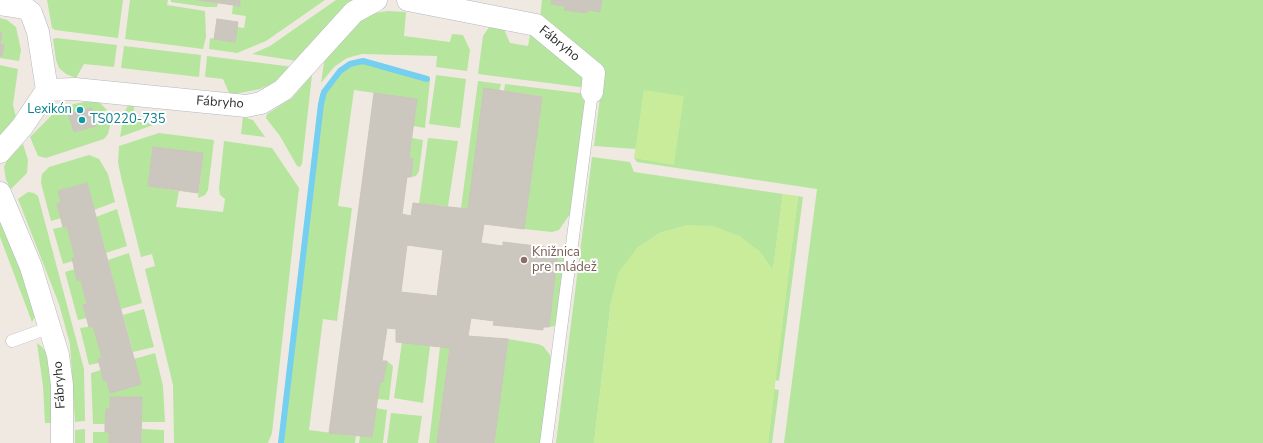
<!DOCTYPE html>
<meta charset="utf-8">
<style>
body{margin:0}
canvas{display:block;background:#efe9e1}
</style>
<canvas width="1263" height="443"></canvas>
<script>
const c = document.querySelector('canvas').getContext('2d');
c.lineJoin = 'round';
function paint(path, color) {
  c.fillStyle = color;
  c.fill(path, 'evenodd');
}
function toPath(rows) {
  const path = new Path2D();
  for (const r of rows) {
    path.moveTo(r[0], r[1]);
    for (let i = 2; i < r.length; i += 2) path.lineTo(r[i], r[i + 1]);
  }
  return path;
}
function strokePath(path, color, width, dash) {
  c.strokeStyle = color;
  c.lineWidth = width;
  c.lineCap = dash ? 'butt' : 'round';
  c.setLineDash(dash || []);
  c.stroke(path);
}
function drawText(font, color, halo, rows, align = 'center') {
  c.font = font + ' "Nunito Sans",sans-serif';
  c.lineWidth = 4;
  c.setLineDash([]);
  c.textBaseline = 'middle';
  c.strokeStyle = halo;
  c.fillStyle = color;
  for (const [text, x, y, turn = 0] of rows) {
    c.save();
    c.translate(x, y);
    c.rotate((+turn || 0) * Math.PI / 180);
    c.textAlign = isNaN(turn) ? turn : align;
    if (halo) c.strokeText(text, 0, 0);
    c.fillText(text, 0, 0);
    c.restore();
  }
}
paint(toPath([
 [47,0,123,0,118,38,55,30,52,28],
 [130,0,168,0,167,5,205,11,206,37,203,49,125,39],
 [171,0,198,0,218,3,217,7,206,7,171,2],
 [240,0,325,0,266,41,237,53,209,49,210,38,235,42,237,27,244,28,246,16,232,14,233,5,239,6],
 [336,0,353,0,297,61,252,54,270,46],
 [542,0,552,0,565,6,565,10,587,13,588,10,602,0,1263,0,1263,443,784,443,817,189,637,162,634,158,674,164,644,91,636,149,594,146,602,81,540,18],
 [388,11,406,12,404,36,450,42,452,34,463,35,470,50,467,71,436,67,437,56,362,54,347,58,334,67,321,83,324,62,353,27,363,19,375,13],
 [0,18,7,20,16,27,21,50,19,61,0,58,0,56,2,56,4,45,0,44,2,33,0,32],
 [492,23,502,25,510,43,528,46,531,30,582,70,587,88,478,74,483,36],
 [56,38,117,45,114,67,84,64,76,78,66,74,59,68,56,60,53,39],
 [124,46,201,55,199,77,121,68],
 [207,56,293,67,273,83,260,89,230,95,223,79,205,77],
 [363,60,423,76,430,80,425,128,413,126,416,99,354,90,338,206,352,208,337,321,323,319,309,430,356,436,355,443,279,443,320,94,339,71,349,64],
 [0,65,18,69,13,105,16,117,0,135],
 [312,75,302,164,300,167,297,166,280,136,266,118,267,114,292,98],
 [436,75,466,79,460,128,429,124],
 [478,81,501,84,468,209,461,208],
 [505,84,587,94,572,211,559,230,552,232,524,229,542,97,504,91],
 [90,101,99,102,107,110,93,115,90,108,69,114,74,132,96,126,95,121,109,117,110,126,108,134,104,139,46,158,38,156,30,137,54,113,74,104],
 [128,105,134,106,133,121,154,124,153,125,120,137,124,113],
 [243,117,253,120,265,137,241,134],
 [159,133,214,140,208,190,205,195,198,198,203,153,153,147,148,186,179,191,176,207,223,212,225,199,220,195,219,189,224,141,272,148,299,188,272,433,268,443,174,443,173,385,145,269,155,266,152,254,141,257,121,177,118,162,119,146],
 [412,138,423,140,419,171,416,176,411,177,413,159,409,158],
 [428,138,458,141,448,206,419,204],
 [23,144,28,160,27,173,11,189,6,180,4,167,7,160],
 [89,155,99,159,108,174,115,202,94,210,87,183,58,191,61,203,61,218,51,221,41,183,42,174,49,167],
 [592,157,630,162,634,172,783,194,773,270,759,251,688,225,660,233,637,248,611,302,594,443,556,443],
 [28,192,34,193,38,196,84,369,85,421,75,422,70,344,59,304,18,199],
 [798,196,803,197,779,381,775,380],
 [117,209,127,246,106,253,96,217],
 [0,216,16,255,35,317,32,322,0,237],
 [67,226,75,258,73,261,63,264,53,229],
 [558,252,564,256,557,323,555,326,549,327],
 [129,253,142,303,121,309,108,260],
 [75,269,77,281,81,280,87,304,83,305,87,318,78,320,65,272],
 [144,309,154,347,133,352,123,315],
 [93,326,102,358,98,359,99,363,89,365,80,328],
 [508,339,538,344,543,346,550,355,552,367,542,443,494,443],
 [402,342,430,346,423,403,394,398],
 [37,343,42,347,47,354,52,385,53,423,45,423,43,386],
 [440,347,450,348,437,443,429,443],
 [155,353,163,386,165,422,142,422,142,397,110,397,110,409,106,409,105,424,93,424,91,373,101,370,104,382,141,384,134,359],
 [387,361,393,366,389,400,377,399,380,382,383,382],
 [774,389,779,390,772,443,768,443],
 [376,408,387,410,383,443,359,443,360,436,372,437],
 [391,413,422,416,418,443,387,443],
 [85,429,85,443,75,443,75,430],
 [142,429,164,430,164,443,141,443],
 [93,432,109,432,109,443,93,443]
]), '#b6e59e');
paint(toPath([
 [644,90,684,96,674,165,634,158],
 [783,194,798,196,768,443,594,443,611,302,618,273,637,248,660,233,688,225,713,226,740,236,759,251,773,270]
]), '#c9ec9a');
strokePath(toPath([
 [281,443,321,104,324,92,340,71,350,64,363,61,427,79]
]), '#75cff0', 6);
const building = toPath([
 [198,0,240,0,240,6,198,0],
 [552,0,602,0,600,12,588,10,587,13,564,10,565,6,551,4,552,0],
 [217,19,238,22,235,42,214,39,217,19],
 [0,32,2,33,0,44,4,45,2,56,0,56,0,32],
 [484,88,542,97,524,229,484,224,481,243,503,246,503,242,552,248,552,252,558,252,549,327,543,327,543,330,493,325,494,321,471,318,468,336,508,339,494,443,437,443,450,348,396,342,396,329,387,328,382,361,387,361,383,382,380,382,372,437,329,433,374,93,417,99,409,158,413,159,411,177,407,177,402,214,411,216,413,203,468,209,484,88],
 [407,245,443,250,437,296,401,292,407,245],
 [91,108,96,126,74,132,68,114,91,108],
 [153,147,203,153,198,193,148,186,153,147],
 [87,183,114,284,84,293,81,280,77,281,72,258,75,258,67,226,63,227,57,204,61,203,58,191,87,183],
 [114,284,141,384,110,393,107,381,104,382,98,359,102,358,93,326,89,327,83,305,87,304,84,293,114,284],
 [110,397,142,397,141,443,109,443,109,432,105,432,105,424,106,409,110,409,110,397]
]);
paint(building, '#cbc7bf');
strokePath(building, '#cbc5ba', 1);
const service = toPath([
 [12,341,51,327],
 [546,443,592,92]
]);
const minor = toPath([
 [408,0,536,25,594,73,592,92],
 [0,4,25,8,31,13,38,32,47,90],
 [0,152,22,127,47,90,75,89,246,106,261,103,283,90,354,12,376,0],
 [0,193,31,267,58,355,62,385,62,443]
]);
strokePath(service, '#b4b7c1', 13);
strokePath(minor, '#b4b7c1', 23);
strokePath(service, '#fff', 12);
strokePath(minor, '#fff', 22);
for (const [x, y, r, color] of [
 [80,110,4,"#0f9aa8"],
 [82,120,4,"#0f9aa8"],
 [524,260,4,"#8d6e63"]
]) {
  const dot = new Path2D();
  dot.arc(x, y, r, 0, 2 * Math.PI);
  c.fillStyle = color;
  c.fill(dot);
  strokePath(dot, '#fff', 1.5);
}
drawText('13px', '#2e2e2e', '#fff', [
 ["Fábryho",559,44,39],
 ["Fábryho",220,103,4],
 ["Fábryho",60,385,-94]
]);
drawText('13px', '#0d838f', '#fff', [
 ["Lexikón",72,110],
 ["TS0220-735",90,120,"left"]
], 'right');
drawText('13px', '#785e54', '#fff', [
 ["Knižnica",532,253],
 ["pre mládež",532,268]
], 'left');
</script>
